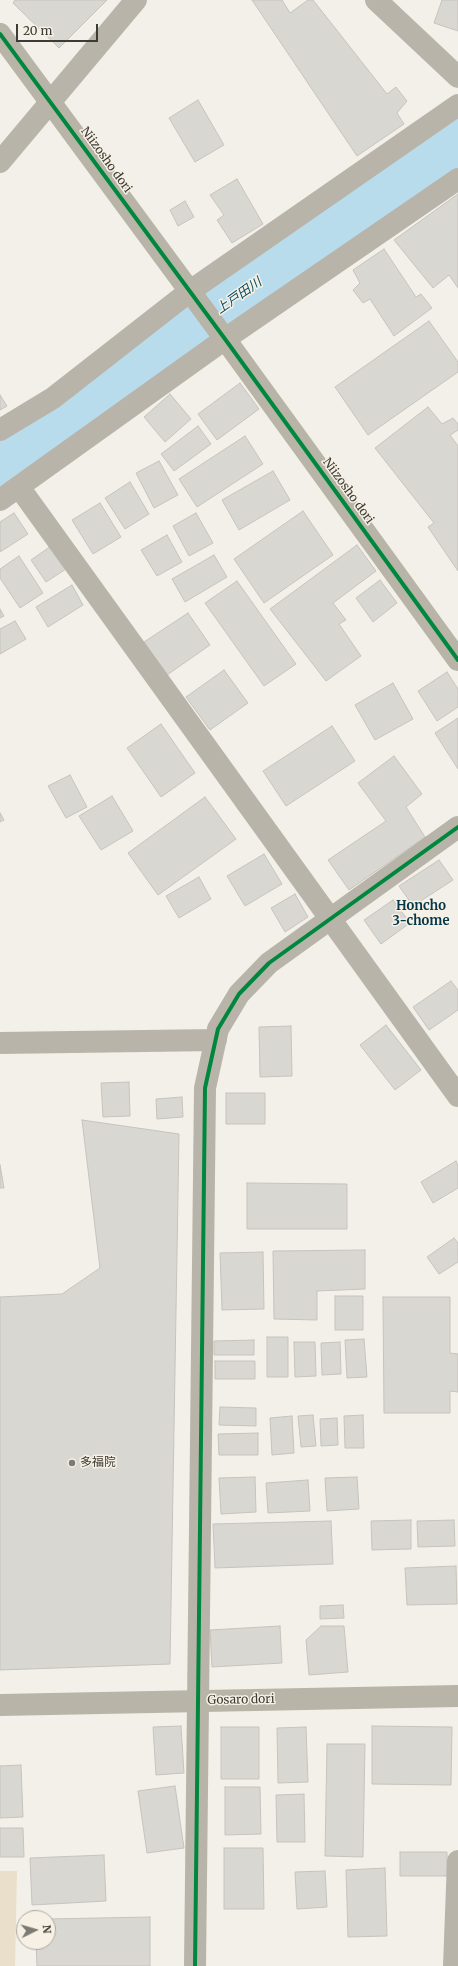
<!DOCTYPE html>
<meta charset="utf-8">
<style>
body{margin:0}
#map{position:relative;width:458px;height:1966px;overflow:hidden;background:#f3f0e9;font-family:Merriweather,serif}
canvas{display:block}
.north{position:absolute;left:16px;top:1910px;width:40px;height:40px;box-sizing:border-box;background:#f7f1e5;border:1px solid #ada89f;border-radius:50%;rotate:85deg;font-size:11px;font-weight:700;line-height:16px;text-align:center;color:#3d3b36}
.north::after{content:'';display:block;margin:auto;width:14px;height:18px;background:#7d7a75;clip-path:polygon(50% 0,100% 100%,50% 72%,0 100%)}
.scale{position:absolute;left:16px;top:24px;width:82px;height:18px;box-sizing:border-box;border:2px solid #3d3b36;border-top:0;padding-left:5px;font-size:12px;line-height:14px;white-space:nowrap;color:#3d3b36;-webkit-text-stroke:3px #f7f1e5;paint-order:stroke}
</style>
<div id="map">
<canvas width="458" height="1966"></canvas>
<div class="north">N</div>
<div class="scale">20 m</div>
</div>
<script>
const c = document.querySelector('canvas').getContext('2d');
c.lineJoin = 'round';
function paint(path, color) {
  c.fillStyle = color;
  c.fill(path, 'evenodd');
}
function toPath(rows) {
  const path = new Path2D();
  for (const r of rows) {
    path.moveTo(r[0], r[1]);
    for (let i = 2; i < r.length; i += 2) path.lineTo(r[i], r[i + 1]);
  }
  return path;
}
function strokePath(path, color, width, dash) {
  c.strokeStyle = color;
  c.lineWidth = width;
  c.lineCap = dash ? 'butt' : 'round';
  c.setLineDash(dash || []);
  c.stroke(path);
}
function drawText(font, color, halo, rows, align = 'center') {
  c.font = font + ' Merriweather,"Noto Sans JP",serif';
  c.lineWidth = 3;
  c.setLineDash([]);
  c.textBaseline = 'middle';
  c.strokeStyle = halo;
  c.fillStyle = color;
  for (const [text, x, y, turn = 0] of rows) {
    c.save();
    c.translate(x, y);
    c.rotate((+turn || 0) * Math.PI / 180);
    c.textAlign = isNaN(turn) ? turn : align;
    if (halo) c.strokeText(text, 0, 0);
    c.fillText(text, 0, 0);
    c.restore();
  }
}
paint(toPath([
 [0,1871,17,1871,15,1966,0,1966]
]), '#eadfca');
strokePath(toPath([
 [0,464,458,142]
]), '#b8dcec', 49);
const building = toPath([
 [15,0,107,0,59,48,13,3,15,0],
 [252,0,282,0,290,13,308,0,313,0,387,94,396,87,407,101,397,113,404,124,357,156,252,0],
 [442,0,458,0,458,31,434,23,442,0],
 [198,100,224,145,195,162,169,118,198,100],
 [237,179,263,224,232,243,217,220,224,215,210,195,237,179],
 [458,194,458,288,449,275,433,288,394,240,458,194],
 [185,201,194,217,178,226,170,210,185,201],
 [384,249,416,297,421,294,432,308,394,336,370,299,363,303,353,290,360,283,353,270,384,249],
 [429,321,458,362,458,372,368,435,335,387,429,321],
 [240,383,259,409,217,440,198,414,240,383],
 [170,394,191,419,165,442,144,417,170,394],
 [0,395,7,406,0,410,0,395],
 [428,407,442,424,453,418,458,424,458,430,450,435,458,446,458,571,428,527,434,523,375,448,428,407],
 [198,426,211,444,174,471,161,454,198,426],
 [245,436,263,464,197,507,179,479,245,436],
 [159,461,178,495,154,508,136,473,159,461],
 [273,471,290,500,239,530,222,500,273,471],
 [130,482,149,514,125,529,105,498,130,482],
 [100,503,121,537,93,554,72,520,100,503],
 [303,511,333,555,264,603,234,559,303,511],
 [14,513,28,534,0,552,0,522,14,513],
 [196,513,213,543,189,556,173,526,196,513],
 [167,535,182,562,157,576,141,550,167,535],
 [357,545,376,571,333,603,346,620,339,624,361,656,326,681,270,609,357,545],
 [51,546,66,569,46,582,31,560,51,546],
 [214,555,227,577,185,602,172,579,214,555],
 [19,556,43,593,20,608,0,578,0,569,19,556],
 [380,580,397,603,373,622,356,598,380,580],
 [237,581,296,664,264,686,205,603,237,581],
 [72,585,83,605,48,627,36,607,72,585],
 [0,609,4,616,0,618,0,609],
 [188,613,210,645,167,675,144,642,188,613],
 [15,621,26,639,0,654,0,629,15,621],
 [224,670,248,703,210,730,186,697,224,670],
 [447,672,458,689,458,707,437,721,418,691,447,672],
 [393,683,413,719,375,740,355,705,393,683],
 [458,718,458,769,435,733,458,718],
 [161,724,195,773,161,797,127,748,161,724],
 [332,726,355,761,286,806,263,771,332,726],
 [394,756,422,794,406,807,425,837,349,890,328,860,386,821,358,783,394,756],
 [70,775,87,807,66,818,48,786,70,775],
 [112,796,133,831,101,850,79,816,112,796],
 [205,797,236,839,158,895,128,853,205,797],
 [0,813,4,820,0,822,0,813],
 [264,854,282,884,245,906,227,876,264,854],
 [439,860,453,880,413,906,399,886,439,860],
 [199,877,211,899,179,918,166,896,199,877],
 [295,894,308,917,285,932,271,908,295,894],
 [393,900,410,923,381,944,364,920,393,900],
 [451,981,458,990,458,1010,429,1030,413,1007,451,981],
 [386,1025,421,1070,395,1090,360,1045,386,1025],
 [291,1026,292,1076,260,1077,259,1027,291,1026],
 [129,1082,130,1116,103,1117,101,1083,129,1082],
 [226,1093,265,1093,265,1124,226,1124,226,1093],
 [182,1097,183,1117,157,1119,156,1099,182,1097],
 [82,1120,179,1134,170,1664,0,1670,0,1297,62,1294,100,1268,82,1120],
 [456,1161,458,1166,458,1188,433,1203,421,1182,456,1161],
 [0,1165,4,1188,0,1188,0,1165],
 [247,1183,347,1184,347,1229,247,1229,247,1183],
 [454,1238,458,1243,458,1262,439,1274,427,1257,454,1238],
 [365,1250,365,1289,317,1291,317,1320,274,1319,273,1251,365,1250],
 [263,1252,264,1309,222,1310,220,1253,263,1252],
 [335,1296,363,1296,363,1330,335,1330,335,1296],
 [383,1297,450,1297,450,1353,458,1354,458,1392,450,1391,450,1413,384,1413,383,1297],
 [267,1337,288,1337,288,1377,267,1377,267,1337],
 [364,1339,367,1377,347,1378,345,1340,364,1339],
 [254,1340,254,1355,214,1355,214,1341,254,1340],
 [294,1342,315,1342,316,1376,295,1377,294,1342],
 [340,1342,341,1374,322,1375,321,1343,340,1342],
 [215,1361,255,1361,255,1379,215,1379,215,1361],
 [220,1407,256,1408,256,1426,219,1425,220,1407],
 [313,1415,316,1446,301,1447,298,1416,313,1415],
 [363,1415,364,1448,345,1448,344,1416,363,1415],
 [292,1416,294,1453,272,1455,270,1418,292,1416],
 [337,1418,338,1445,321,1446,320,1419,337,1418],
 [258,1433,258,1455,219,1455,218,1434,258,1433],
 [255,1477,256,1512,221,1514,219,1478,255,1477],
 [357,1477,359,1509,327,1511,325,1478,357,1477],
 [308,1480,310,1511,268,1513,266,1483,308,1480],
 [411,1520,411,1549,372,1550,371,1521,411,1520],
 [454,1520,455,1546,418,1547,417,1521,454,1520],
 [331,1521,333,1564,215,1568,213,1524,331,1521],
 [456,1566,457,1604,407,1605,405,1568,456,1566],
 [343,1605,344,1618,320,1619,320,1606,343,1605],
 [280,1626,282,1663,212,1667,210,1630,280,1626],
 [321,1626,344,1626,348,1672,309,1675,306,1640,321,1626],
 [181,1726,184,1773,156,1775,153,1727,181,1726],
 [372,1726,452,1727,451,1785,372,1784,372,1726],
 [221,1727,259,1727,259,1779,221,1779,221,1727],
 [306,1727,308,1782,278,1783,277,1728,306,1727],
 [327,1744,365,1744,363,1857,325,1856,327,1744],
 [21,1765,23,1817,0,1818,0,1766,21,1765],
 [175,1786,184,1848,147,1853,138,1791,175,1786],
 [225,1787,260,1787,261,1834,225,1835,225,1787],
 [304,1794,305,1842,277,1842,276,1795,304,1794],
 [0,1828,23,1828,24,1857,0,1857,0,1828],
 [224,1848,263,1848,264,1909,224,1909,224,1848],
 [400,1852,447,1852,447,1876,400,1876,400,1852],
 [104,1855,106,1901,32,1905,30,1858,104,1855],
 [385,1868,387,1936,348,1937,346,1870,385,1868],
 [325,1871,327,1907,297,1909,295,1872,325,1871],
 [150,1917,150,1966,37,1966,36,1942,48,1942,48,1919,150,1917]
]);
paint(building, '#d9d7d2');
strokePath(building, '#c6c3be', 1);
strokePath(toPath([
 [376,0,458,77],
 [0,162,136,0],
 [0,430,53,398,190,291,458,105],
 [19,487,458,1096],
 [0,500,225,339,458,179],
 [0,1043,216,1040],
 [195,1966,205,1088,218,1029,239,994,269,963,458,827],
 [454,1966,458,1861]
]), '#b9b4a9', 22);
strokePath(toPath([
 [0,34,225,339,458,660],
 [0,1705,458,1696]
]), '#b8b4a7', 22);
strokePath(toPath([
 [0,34,225,339,458,660],
 [195,1966,205,1088,218,1029,239,994,269,963,458,827]
]), '#00873e', 4);
for (const [x, y, r, color] of [
 [72,1463,4,"#7d7a75"]
]) {
  const dot = new Path2D();
  dot.arc(x, y, r, 0, 2 * Math.PI);
  c.fillStyle = color;
  c.fill(dot);
  strokePath(dot, '#f7f1e5', 1.5);
}
drawText('12px', '#3d3b36', '#f7f1e5', [
 ["Niizosho dori",106,160,54],
 ["Niizosho dori",348,491,54],
 ["Gosaro dori",241,1700,-1]
]);
drawText('12px', '#3d3b36', '#f7f1e5', [
 ["多福院",80,1463]
], 'left');
drawText('italic 13px', '#004963', '#f7f1e5', [
 ["上戸田川",239,296,-35]
]);
drawText('bold 13px', '#05374a', '#f7f1e5', [
 ["Honcho",421,906],
 ["3-chome",421,921]
]);
</script>
